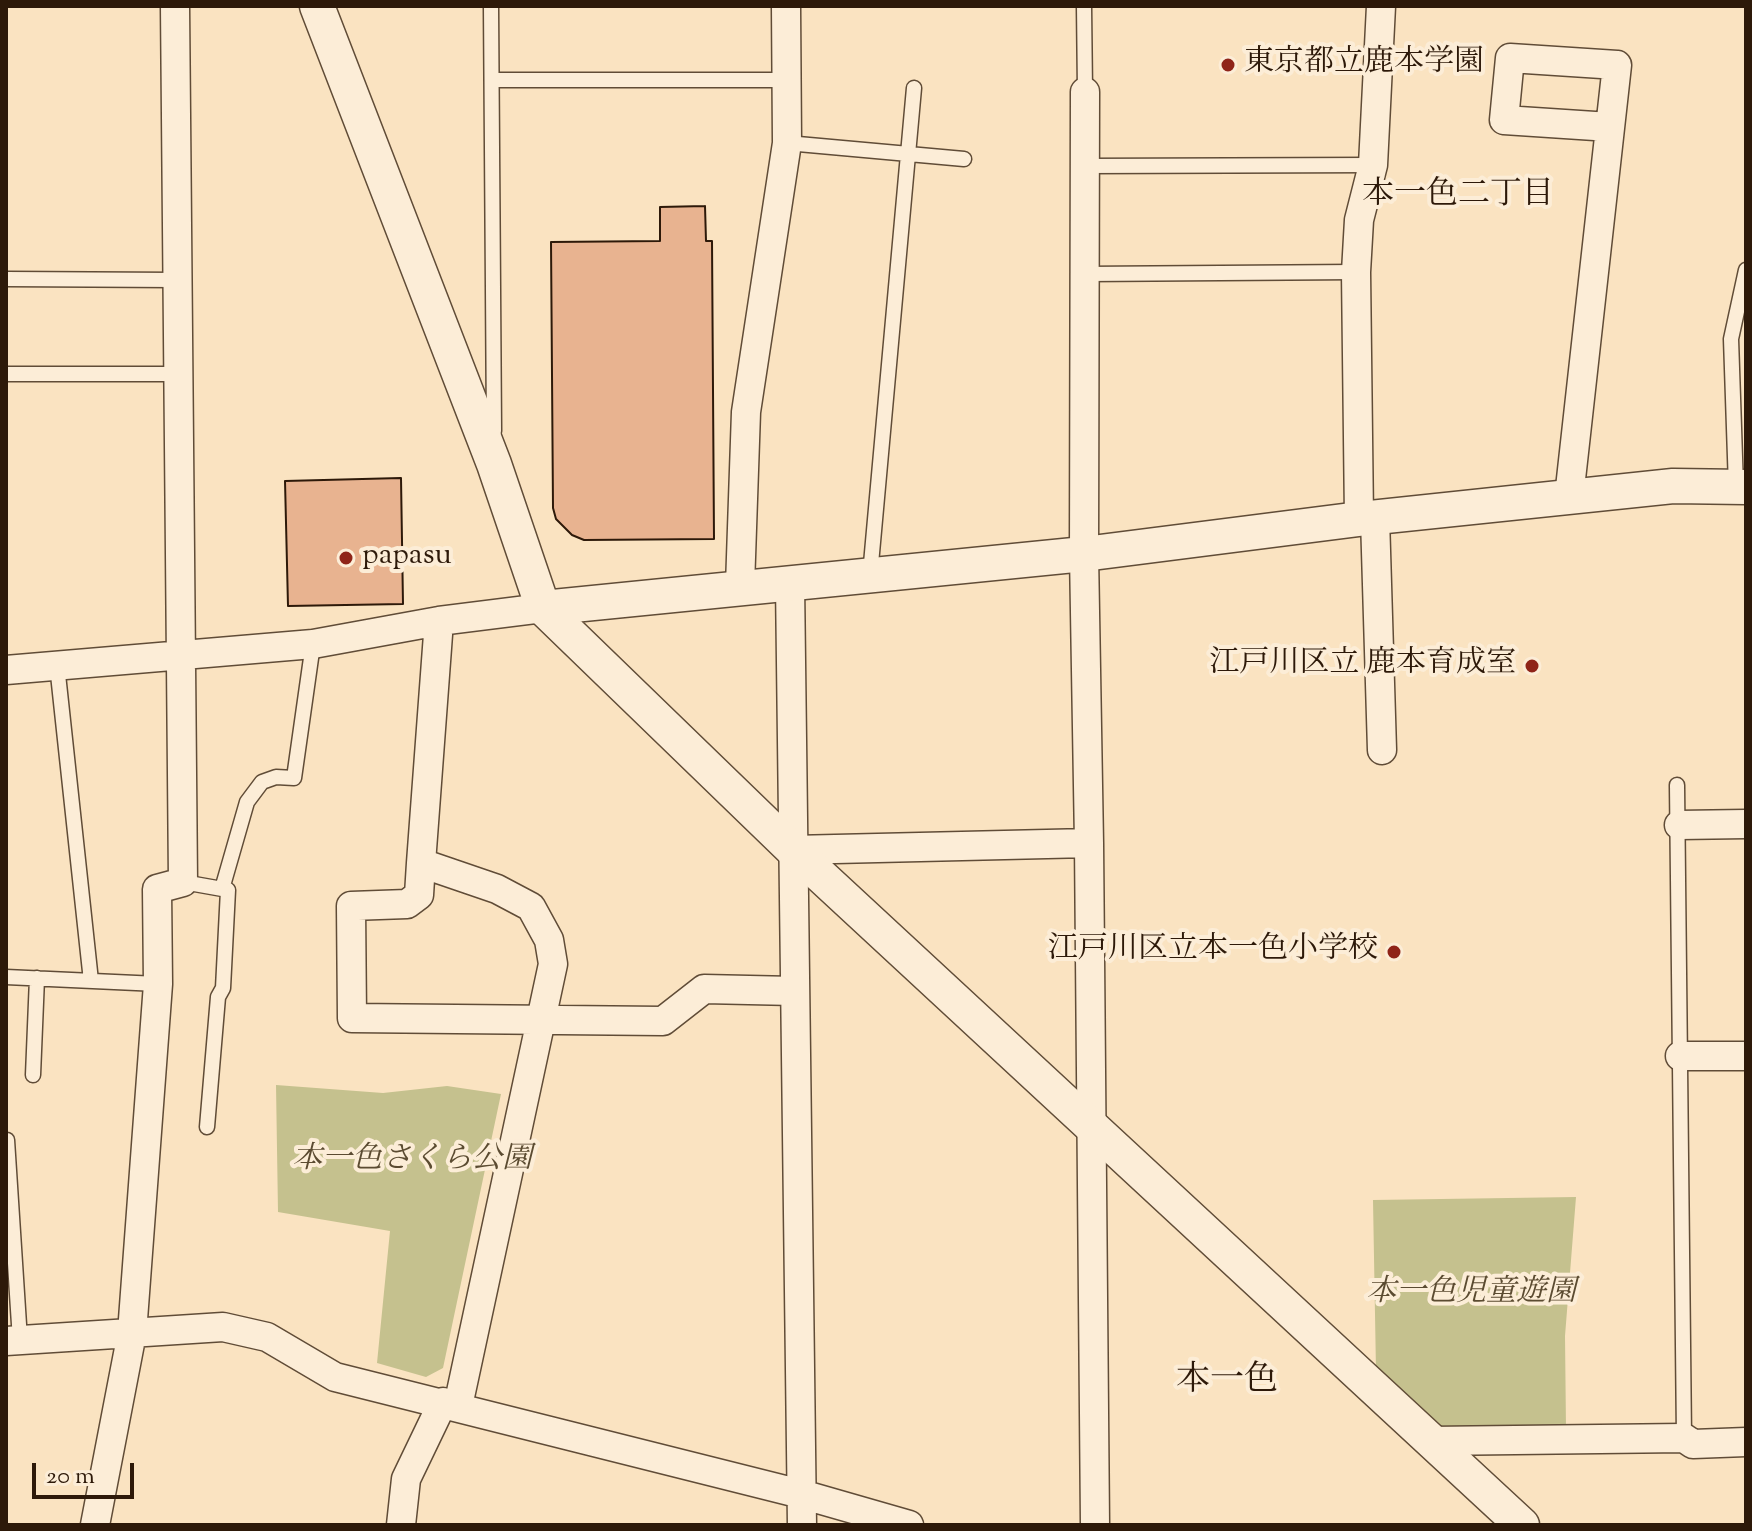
<!DOCTYPE html>
<meta charset="utf-8">
<style>
body{margin:0}
#map{position:relative;width:1752px;height:1531px;overflow:hidden;background:#fae3c1;font-family:"Sorts Mill Goudy",serif}
canvas{display:block}
.frame{position:absolute;inset:0;border:8px solid #2d1909;pointer-events:none}
.scale{position:absolute;left:32px;top:1463px;width:102px;height:36px;box-sizing:border-box;border:4px solid #2d1909;border-top:0;padding-left:10px;font-size:24px;line-height:28px;white-space:nowrap;color:#2d1909;-webkit-text-stroke:6px #fcedd7;paint-order:stroke}
</style>
<div id="map">
<canvas width="1752" height="1531"></canvas>
<div class="frame"></div>
<div class="scale">20 m</div>
</div>
<script>
const c = document.querySelector('canvas').getContext('2d');
c.lineJoin = 'round';
function paint(path, color) {
  c.fillStyle = color;
  c.fill(path, 'evenodd');
}
function toPath(rows) {
  const path = new Path2D();
  for (const r of rows) {
    path.moveTo(r[0], r[1]);
    for (let i = 2; i < r.length; i += 2) path.lineTo(r[i], r[i + 1]);
  }
  return path;
}
function strokePath(path, color, width, dash) {
  c.strokeStyle = color;
  c.lineWidth = width;
  c.lineCap = dash ? 'butt' : 'round';
  c.setLineDash(dash || []);
  c.stroke(path);
}
function drawText(font, color, halo, rows, align = 'center') {
  c.font = font + ' "Sorts Mill Goudy","Noto Serif JP",serif';
  c.lineWidth = 8;
  c.setLineDash([]);
  c.textBaseline = 'middle';
  c.strokeStyle = halo;
  c.fillStyle = color;
  for (const [text, x, y, turn = 0] of rows) {
    c.save();
    c.translate(x, y);
    c.rotate((+turn || 0) * Math.PI / 180);
    c.textAlign = isNaN(turn) ? turn : align;
    if (halo) c.strokeText(text, 0, 0);
    c.fillText(text, 0, 0);
    c.restore();
  }
}
paint(toPath([
 [276,1085,383,1093,447,1086,501,1094,443,1368,426,1377,377,1363,390,1231,278,1212],
 [1576,1197,1565,1336,1566,1429,1438,1429,1376,1371,1373,1200]
]), '#c5c18e');
const building = toPath([
 [705,206,706,241,712,241,714,539,584,540,572,535,556,519,553,508,551,242,660,241,660,207,705,206],
 [401,478,403,604,288,606,285,481,401,478]
]);
paint(building, '#e8b390');
strokePath(building, '#2d1909', 2);
const service = toPath([
 [491,6,494,431],
 [1084,6,1085,92],
 [492,80,786,80],
 [787,143,964,159],
 [1086,166,1373,165],
 [1086,274,1356,272],
 [6,279,176,280],
 [6,374,177,374],
 [1736,487,1731,339,1746,270],
 [870,575,914,88],
 [57,665,91,981],
 [1677,785,1684,1438],
 [183,882,228,890,223,988,218,997,207,1127],
 [222,889,247,802,262,782,276,777,294,778,313,644],
 [6,977,158,984],
 [33,1075,37,978],
 [7,1140,20,1340]
]);
const minor = toPath([
 [1085,92,1084,554,1089,843,1095,1525],
 [1569,497,1617,65,1510,58,1504,120,1610,127],
 [1375,518,1382,750],
 [1359,519,1356,272,1359,220,1373,165,1381,6],
 [790,583,802,1525],
 [740,586,746,412,787,143,786,6],
 [439,621,421,863,497,889,531,907,549,940,553,964,458,1406],
 [6,670,313,644,439,621,543,608],
 [1679,825,1746,824],
 [793,850,1089,843],
 [421,863,419,895,407,904,351,906,352,1018,663,1021,704,989,794,991],
 [1680,1056,1746,1056],
 [6,1341,223,1327,267,1337,335,1377,801,1494,909,1525],
 [1431,1441,1684,1438,1693,1444,1746,1442],
 [95,1525,132,1333,158,984,157,889,183,882,175,6],
 [401,1525,406,1479,443,1402]
]);
const tertiary = toPath([
 [317,6,494,464,543,608,793,850,1522,1525],
 [543,608,1084,554,1359,519,1673,486,1746,487]
]);
strokePath(service, '#604c37', 17);
strokePath(minor, '#604c37', 31);
strokePath(tertiary, '#604c37', 37);
strokePath(service, '#fcedd7', 14);
strokePath(minor, '#fcedd7', 28);
strokePath(tertiary, '#fcedd7', 34);
for (const [x, y, r, color] of [
 [1228,65,8,"#8f2418"],
 [346,558,8,"#8f2418"],
 [1532,666,8,"#8f2418"],
 [1394,952,8,"#8f2418"]
]) {
  const dot = new Path2D();
  dot.arc(x, y, r, 0, 2 * Math.PI);
  c.fillStyle = color;
  c.fill(dot);
  strokePath(dot, '#fcedd7', 3);
}
drawText('30px', '#2d1909', '#fcedd7', [
 ["東京都立鹿本学園",1244,65],
 ["papasu",362,558],
 ["江戸川区立 鹿本育成室",1516,666,"right"],
 ["江戸川区立本一色小学校",1378,952,"right"]
], 'left');
drawText('italic 30px', '#5b4b31', '#fcedd7', [
 ["本一色さくら公園",412,1162],
 ["本一色児童遊園",1471,1295]
]);
drawText('32px', '#2d1909', '#fcedd7', [
 ["本一色二丁目",1458,198]
]);
drawText('34px', '#2d1909', '#fcedd7', [
 ["本一色",1227,1383]
]);
</script>
